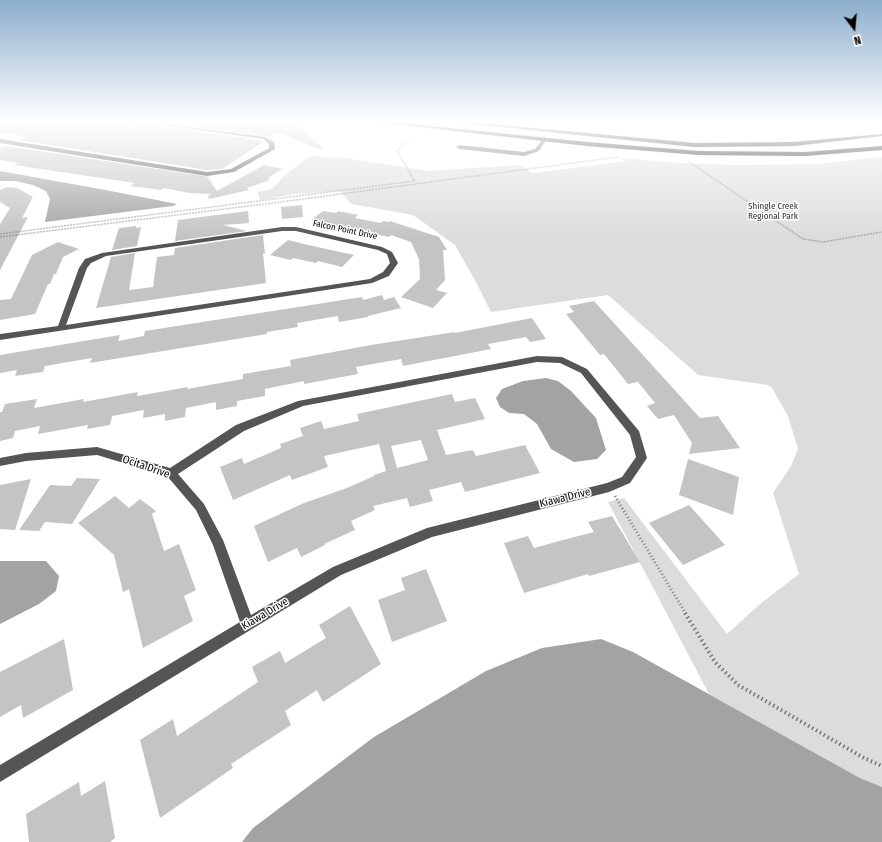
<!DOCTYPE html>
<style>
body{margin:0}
#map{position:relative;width:882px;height:842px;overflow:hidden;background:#fff;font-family:"Fira Sans Condensed",sans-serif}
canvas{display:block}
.north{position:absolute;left:834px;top:8px;width:40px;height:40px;-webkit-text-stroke:3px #fff;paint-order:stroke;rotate:164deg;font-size:11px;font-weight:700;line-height:16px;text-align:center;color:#000}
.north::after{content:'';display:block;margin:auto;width:14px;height:18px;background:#000;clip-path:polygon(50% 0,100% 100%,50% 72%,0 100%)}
</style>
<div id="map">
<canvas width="882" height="842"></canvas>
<div class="north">N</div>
</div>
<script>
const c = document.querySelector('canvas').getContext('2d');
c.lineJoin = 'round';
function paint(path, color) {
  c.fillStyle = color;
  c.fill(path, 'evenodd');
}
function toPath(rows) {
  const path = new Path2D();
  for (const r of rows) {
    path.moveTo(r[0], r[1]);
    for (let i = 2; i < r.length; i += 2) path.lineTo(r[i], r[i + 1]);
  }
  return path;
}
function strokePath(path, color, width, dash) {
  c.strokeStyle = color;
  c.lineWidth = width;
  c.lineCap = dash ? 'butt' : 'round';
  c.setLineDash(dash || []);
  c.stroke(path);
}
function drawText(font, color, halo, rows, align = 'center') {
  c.font = font + ' "Fira Sans Condensed",sans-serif';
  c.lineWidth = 3;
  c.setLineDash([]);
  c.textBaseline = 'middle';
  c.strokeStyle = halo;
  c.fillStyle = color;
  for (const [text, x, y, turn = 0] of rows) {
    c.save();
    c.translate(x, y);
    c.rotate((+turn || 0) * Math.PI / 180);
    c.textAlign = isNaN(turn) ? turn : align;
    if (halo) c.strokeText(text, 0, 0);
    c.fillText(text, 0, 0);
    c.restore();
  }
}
paint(toPath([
 [310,156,345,158,429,171,521,165,533,173,619,162,626,162,621,158,678,163,736,165,818,164,882,157,882,787,860,778,709,694,608,502,624,498,727,634,760,604,799,574,773,493,791,466,798,449,788,416,772,388,768,385,698,375,608,295,491,312,476,282,455,245,413,215,351,204,340,191,295,194,260,200,258,192,272,189,285,175]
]), '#dcdcdc');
paint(toPath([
 [0,171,111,191,177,204,173,206,45,222,50,199,46,191,33,185,15,181,0,181],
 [546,378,558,381,571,391,596,418,606,450,597,459,574,462,551,449,537,424,524,414,509,413,500,407,496,398,502,389,523,381],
 [0,561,46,561,59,576,56,591,39,604,0,624],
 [601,639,633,652,860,778,882,787,882,842,242,842,253,828,374,737,486,671,542,648]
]), '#a3a3a3');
paint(toPath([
 [0,120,76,120,137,128,137,123,264,141,222,169,207,170,19,140,27,137,0,132],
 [143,120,238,120,298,127,323,148,321,150,277,132,269,137,265,136],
 [6,146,210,177,208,178,217,191,264,165,283,169,269,177,271,178,267,179,270,180,247,188,249,190,209,199,208,196,212,194,189,193,164,188,161,190,130,186,135,183,14,165,18,163,0,160,0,148],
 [7,187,17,188,33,197,22,218,28,217,0,270,0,224,10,208,0,202,0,190],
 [302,205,303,217,282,219,281,207],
 [248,211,249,223,223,225,247,231,175,241,178,220],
 [323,211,336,213,338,211,358,215,355,218,381,223,383,221,389,222,390,221,439,237,447,250,443,250,445,280,436,290,447,293,433,308,401,297,420,279,419,259,411,242,391,235,389,237,311,220],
 [136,226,136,228,141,227,137,246,112,250,119,228],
 [263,235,265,254,263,253,266,283,96,308,111,257,135,253,129,290,153,287,157,257,174,255,175,248],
 [288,240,308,245,354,255,342,267,318,261,316,263,293,258,291,260,270,255],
 [58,242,79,249,63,257,56,274,54,274,50,284,48,284,35,314,0,320,0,300,11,299,32,255],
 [382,295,384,300,394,297,401,308,368,316,368,317,339,322,338,316,297,323,298,327,267,332,267,334,90,363,92,358,45,366,43,372,15,376,17,370,0,373,0,355,120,335,118,341,144,336,145,331,362,297,363,300],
 [594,301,700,418,718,416,740,448,689,454,692,443,674,415,658,419,647,406,655,403,638,382,628,384,604,354,600,355,566,314,574,312,569,306],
 [532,318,546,339,530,342,526,337,488,344,491,349,403,366,401,359,356,367,358,374,304,384,304,381,265,389,265,396,237,401,237,406,216,410,216,402,186,408,185,417,165,421,165,414,143,418,144,410,112,416,110,425,87,429,88,425,38,434,40,426,15,431,13,438,0,441,0,412,2,412,5,404,37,399,34,408,84,399,83,402,138,392,137,396,188,387,187,389,243,379,243,374,291,366,290,360,371,345,455,332,455,333],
 [452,394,455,402,475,398,485,419,437,430,446,455,473,450,476,456,525,445,540,473,465,492,461,482,429,490,433,501,410,507,407,498,373,506,375,510,351,521,355,530,324,544,325,545,301,557,297,548,268,562,254,526,304,503,347,488,374,476,374,475,386,471,379,444,324,456,328,467,292,480,290,475,233,500,220,467,242,458,244,464,281,448,280,444,303,436,300,428,321,421,324,429,359,421,357,414],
 [421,440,428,460,397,468,391,446],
 [688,459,739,477,733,515,679,495],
 [77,478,100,479,72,524,45,522,39,531,19,530,50,485,71,486],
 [31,479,15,530,0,529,0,485],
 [115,496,129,508,140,499,156,511,152,514,164,551,179,544,196,590,184,596,193,621,143,648,129,589,123,592,114,555,78,523],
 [689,505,725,545,683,565,649,523],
 [612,516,640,562,589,576,588,574,524,593,504,543,528,536,534,548,559,541,594,532,588,522],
 [426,569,447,621,392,642,378,600,405,590,401,578],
 [350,606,381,664,323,702,317,690,285,711,291,725,231,764,233,768,160,818,140,740,173,719,177,736,258,682,252,667,280,651,285,663,326,638,319,625],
 [64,639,73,690,23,718,21,705,0,717,0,672],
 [105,781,115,838,110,842,29,842,26,814,79,782,81,796]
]), '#c4c4c4');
const major = toPath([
 [359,120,370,120,587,142,699,151,805,152,882,146,882,150,805,156,699,155,587,146,359,120],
 [434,120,446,120,695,143,794,142,882,134,882,136,794,146,695,147,434,120]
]);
strokePath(major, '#dbdbdb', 1);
strokePath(toPath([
 [414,136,397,151,415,182],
 [689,162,803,239,823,242,882,232],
 [0,234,415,181],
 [0,237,273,203,618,157]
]), '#777', 1.5, [0.5, 1]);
strokePath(toPath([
 [615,496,686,614]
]), '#777', 3, [1, 2.5]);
strokePath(toPath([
 [685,613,715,662,738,685,864,758,882,766]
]), '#777', 4, [1.5, 3]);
paint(toPath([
 [126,120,135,120,265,137,274,142,275,149,234,172,207,176,0,143,0,139,207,172,231,169,269,148,269,144,264,139,126,120],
 [544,137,547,139,539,151,524,156,459,149,456,147,459,145,524,152,535,149,544,137],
 [282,227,296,227,382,247,392,252,398,263,389,276,372,283,0,340,0,334,58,326,79,268,85,259,102,253,282,227],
 [282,231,296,231,378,250,387,254,390,263,383,272,370,279,66,325,87,268,91,263,106,256,282,231],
 [537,356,562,357,587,369,639,431,647,458,630,483,609,492,432,537,341,575,0,782,0,765,240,622,213,545,196,510,167,476,97,455,26,461,0,466,0,458,26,453,97,447,170,468,236,425,298,401,537,356],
 [537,362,560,363,581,373,630,435,636,457,622,477,607,483,427,528,333,567,251,615,223,540,204,504,178,474,244,431,303,406,537,362]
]), '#555');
paint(major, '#000');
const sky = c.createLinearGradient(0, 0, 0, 237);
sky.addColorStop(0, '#8cadcc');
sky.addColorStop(0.51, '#fff');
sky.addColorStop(1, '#ffffff00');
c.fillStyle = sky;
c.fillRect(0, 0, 882, 237);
drawText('9px', '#333', '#fff', [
 ["Shingle Creek",773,206],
 ["Regional Park",773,216]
]);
drawText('9px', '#000', '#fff', [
 ["Falcon Point Drive",345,230,12]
]);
drawText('11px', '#000', '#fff', [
 ["Ocita Drive",146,467,19],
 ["Kiawa Drive",565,498,-14],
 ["Kiawa Drive",265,614,-31]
]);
</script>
